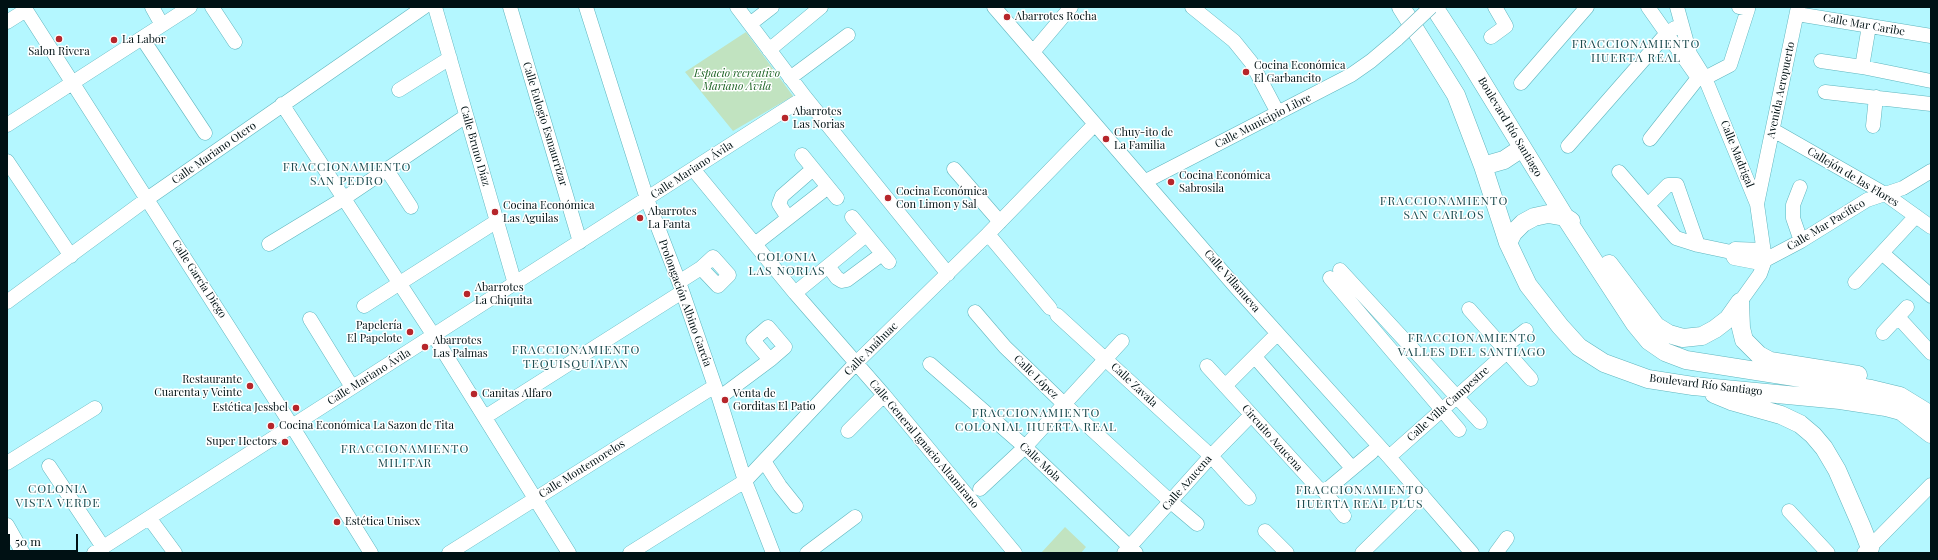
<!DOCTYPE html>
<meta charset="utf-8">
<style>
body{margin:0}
#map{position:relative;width:1938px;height:560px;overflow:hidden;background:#b4f7ff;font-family:"Playfair Display",serif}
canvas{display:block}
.frame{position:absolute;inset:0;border:8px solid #001114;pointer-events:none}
.scale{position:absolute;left:8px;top:534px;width:70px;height:18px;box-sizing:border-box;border:2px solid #001114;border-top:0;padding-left:5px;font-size:12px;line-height:14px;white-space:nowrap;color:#001114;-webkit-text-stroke:3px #fff;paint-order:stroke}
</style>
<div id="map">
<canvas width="1938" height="560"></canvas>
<div class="frame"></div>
<div class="scale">50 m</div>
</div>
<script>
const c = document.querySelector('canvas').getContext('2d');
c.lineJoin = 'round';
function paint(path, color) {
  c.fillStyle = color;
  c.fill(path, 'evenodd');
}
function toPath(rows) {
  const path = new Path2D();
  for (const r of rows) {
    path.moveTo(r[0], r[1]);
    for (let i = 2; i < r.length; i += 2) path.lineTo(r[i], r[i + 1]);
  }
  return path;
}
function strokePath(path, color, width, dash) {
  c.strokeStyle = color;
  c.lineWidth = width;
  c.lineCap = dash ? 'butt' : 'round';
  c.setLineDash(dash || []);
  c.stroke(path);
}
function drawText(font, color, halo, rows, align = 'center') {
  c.font = font + ' "Playfair Display",serif';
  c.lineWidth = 3;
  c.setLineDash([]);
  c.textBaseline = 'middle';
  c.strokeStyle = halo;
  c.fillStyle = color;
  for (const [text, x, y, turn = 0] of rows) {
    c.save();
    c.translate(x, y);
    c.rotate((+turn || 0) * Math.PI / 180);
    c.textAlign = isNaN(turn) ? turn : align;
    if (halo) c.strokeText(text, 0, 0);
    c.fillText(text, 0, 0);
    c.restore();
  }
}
paint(toPath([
 [746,32,793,96,733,131,685,72],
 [1065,527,1086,547,1081,553,1041,553]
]), '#c1e3c0');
const minor = toPath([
 [24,7,292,426,371,553],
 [152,7,162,25],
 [212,7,235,42],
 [435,7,515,284],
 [510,7,580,242],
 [586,7,647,199,679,282,719,398,745,481,773,553],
 [737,7,805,97,948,274],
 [994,7,1234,285,1389,457,1472,553],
 [1192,7,1234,41,1251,62,1278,113],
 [1648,7,1698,78,1705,78,1730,65,1748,9,1739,7],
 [1677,7,1690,54,1705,78,1757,204,1765,260,1760,274,1740,302],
 [1797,14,1931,36],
 [7,22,26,10],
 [750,24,772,7],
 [1491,37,1506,26,1495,7],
 [142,38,205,133],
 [769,50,821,7],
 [1033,52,1071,7],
 [1821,61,1862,67,1931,81],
 [1862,67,1869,26],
 [790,78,848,35],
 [1521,83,1587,7],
 [399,90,450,58],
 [1825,92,1931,104],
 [282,104,434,336,569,553],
 [7,125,190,7],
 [1873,126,1876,97],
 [1773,130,1885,194,1931,227],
 [1650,139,1698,78],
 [1568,146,1667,33,1675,28],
 [802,155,837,198],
 [7,161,71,256],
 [693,169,795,293,884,395,1015,553],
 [954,169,1000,222],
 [387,170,411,207],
 [1619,172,1676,238,1698,245,1731,252,1735,249,1763,250],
 [1146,181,1351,75,1371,61,1397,39],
 [1800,187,1793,205,1793,218,1801,241],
 [1757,204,1798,7],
 [1648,205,1668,185,1677,185,1698,245],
 [852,217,889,262],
 [788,218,779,204,782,196,813,169],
 [988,234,1050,308],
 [269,244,343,199,466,116],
 [755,244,828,187],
 [1731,252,1734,258,1755,262,1765,260,1801,241,1867,200,1903,188,1931,171],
 [1882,253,1931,296],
 [828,266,837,278,842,281,847,280,882,254],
 [1340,270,1480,422],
 [1330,278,1459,430],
 [679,282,701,268,713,257,729,275,718,286,701,268],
 [1855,282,1916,216],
 [795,293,866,235],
 [7,302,147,199,424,7],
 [364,306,497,221],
 [1469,309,1531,379],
 [975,312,1005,347,1063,403,1171,502,1197,524],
 [1057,315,1211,456,1249,498],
 [1898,317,1931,353],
 [310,319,352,387],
 [1883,333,1907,307],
 [1503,348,1526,330],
 [1255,357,1352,468],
 [930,364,1025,447,1136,553],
 [1207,366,1318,488,1323,490,1344,516],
 [1225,386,1272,339],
 [719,398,770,360,785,347,768,327,753,340,770,360],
 [485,417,682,292],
 [848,431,884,395],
 [1389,457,1507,352],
 [764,461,780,486,796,506],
 [7,463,95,408],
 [49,466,103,547],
 [980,489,1025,447,1122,341],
 [1323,490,1329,488,1372,452],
 [1789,511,1828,553],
 [150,519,175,553],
 [7,525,23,553],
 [1265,531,1287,553],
 [94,553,805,97],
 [449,553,715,386],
 [630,553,745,481,856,363,988,234,1095,124],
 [807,553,855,517],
 [1124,553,1211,456,1251,415],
 [1362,553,1422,494],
 [1496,553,1507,538],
 [1864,553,1931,485]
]);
const major = toPath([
 [1401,7,1456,95,1483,166,1508,243,1528,285,1560,326,1579,347,1604,363,1648,379,1693,386,1840,400,1886,407,1901,411,1931,434],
 [1434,7,1468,59,1565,217,1635,324,1649,341,1665,352,1686,360,1871,389,1900,396,1931,415],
 [1483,166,1504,160,1522,148],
 [1508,243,1513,233,1523,223,1534,217,1548,214,1565,217,1571,221],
 [1609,264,1656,326,1669,334,1683,338,1702,336,1715,329,1728,319,1740,302],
 [1740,302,1741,328,1744,340,1759,355,1770,361,1858,375],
 [1714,394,1731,401,1781,415,1800,424,1813,435,1824,448,1837,470,1861,525,1870,548]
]);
strokePath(minor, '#5fb5be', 15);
strokePath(major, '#5fb5be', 19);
strokePath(minor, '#fff', 14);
strokePath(major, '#fff', 18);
const minorBridge = toPath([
 [1397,39,1431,7]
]);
strokePath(minorBridge, '#5fb5be', 15, []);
strokePath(minorBridge, '#fff', 14);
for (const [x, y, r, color] of [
 [1007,17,4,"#b6262b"],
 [59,39,4,"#b6262b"],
 [114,40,4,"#b6262b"],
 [1246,72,4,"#b6262b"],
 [785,118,4,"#b6262b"],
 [1106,139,4,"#b6262b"],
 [1171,182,4,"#b6262b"],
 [888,198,4,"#b6262b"],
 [495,212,4,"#b6262b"],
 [640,218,4,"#b6262b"],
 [467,294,4,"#b6262b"],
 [410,332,4,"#b6262b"],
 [425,347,4,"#b6262b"],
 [250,386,4,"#b6262b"],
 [474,394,4,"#b6262b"],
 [725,400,4,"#b6262b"],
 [296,408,4,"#b6262b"],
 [271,426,4,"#b6262b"],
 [285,442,4,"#b6262b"],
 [337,522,4,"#b6262b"]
]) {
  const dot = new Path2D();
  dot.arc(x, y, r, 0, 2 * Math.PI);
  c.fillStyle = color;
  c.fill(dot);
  strokePath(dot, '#fff', 1.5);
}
drawText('11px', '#001114', '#fff', [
 ["Abarrotes Rocha",1015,17],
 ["La Labor",122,40],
 ["Salon Rivera",59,52,"center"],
 ["Cocina Económica",1254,66],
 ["El Garbancito",1254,79],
 ["Abarrotes",793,112],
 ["Las Norias",793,125],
 ["Chuy-ito de",1114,133],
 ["La Familia",1114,146],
 ["Cocina Económica",1179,176],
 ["Sabrosila",1179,189],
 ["Cocina Económica",896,192],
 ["Con Limon y Sal",896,205],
 ["Cocina Económica",503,206],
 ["Las Aguilas",503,219],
 ["Abarrotes",648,212],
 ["La Fanta",648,225],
 ["Abarrotes",475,288],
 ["La Chiquita",475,301],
 ["Papelería",402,326,"right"],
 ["El Papelote",402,339,"right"],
 ["Abarrotes",433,341],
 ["Las Palmas",433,354],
 ["Restaurante",242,380,"right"],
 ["Cuarenta y Veinte",242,393,"right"],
 ["Canitas Alfaro",482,394],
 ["Venta de",733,394],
 ["Gorditas El Patio",733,407],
 ["Estética Jessbel",288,408,"right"],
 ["Cocina Económica La Sazon de Tita",279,426],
 ["Super Hectors",277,442,"right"],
 ["Estética Unisex",345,522]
], 'left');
drawText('11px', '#001114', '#fff', [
 ["Calle Mar Caribe",1864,25,10],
 ["Avenida Aeropuerto",1781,90,-78],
 ["Calle Municipio Libre",1263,121,-27],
 ["Calle Eulogio Esmaurrizar",545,124,73],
 ["Boulevard Río Santiago",1510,127,59],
 ["Calle Bruno Díaz",475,146,74],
 ["Calle Mariano Otero",214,153,-35],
 ["Calle Madrigal",1737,154,68],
 ["Calle Mariano Ávila",692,170,-33],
 ["Callejón de las Flores",1853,177,31],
 ["Calle Mar Pacífico",1826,225,-31],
 ["Calle García Diego",199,279,57],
 ["Calle Villanueva",1232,281,49],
 ["Prolongación Albino García",685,303,70],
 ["Calle Anáhuac",871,349,-45],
 ["Calle Mariano Ávila",369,377,-32],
 ["Calle López",1036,377,44],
 ["Calle Zavala",1134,385,43],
 ["Boulevard Río Santiago",1706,385,7],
 ["Calle Villa Campestre",1448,404,-42],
 ["Circuito Azucena",1272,438,48],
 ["Calle General Ignacio Altamirano",924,444,50],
 ["Calle Mola",1040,462,43],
 ["Calle Montemorelos",582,469,-32],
 ["Calle Azucena",1187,483,-49]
]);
drawText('italic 11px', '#1e6425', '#fff', [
 ["Espacio recreativo",737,74],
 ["Mariano Ávila",737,87]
]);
c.letterSpacing = '1px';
drawText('12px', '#1b4a4e', '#fff', [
 ["FRACCIONAMIENTO",1636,44],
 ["HUERTA REAL",1636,58],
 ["FRACCIONAMIENTO",347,167],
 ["SAN PEDRO",347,181],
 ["FRACCIONAMIENTO",1444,201],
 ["SAN CARLOS",1444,215],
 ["COLONIA",787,257],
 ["LAS NORIAS",787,271],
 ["FRACCIONAMIENTO",1472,338],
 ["VALLES DEL SANTIAGO",1472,352],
 ["FRACCIONAMIENTO",576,350],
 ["TEQUISQUIAPAN",576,364],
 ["FRACCIONAMIENTO",1036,413],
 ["COLONIAL HUERTA REAL",1036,427],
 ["FRACCIONAMIENTO",405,449],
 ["MILITAR",405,463],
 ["COLONIA",58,489],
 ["VISTA VERDE",58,503],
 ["FRACCIONAMIENTO",1360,490],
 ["HUERTA REAL PLUS",1360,504]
]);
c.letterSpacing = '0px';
</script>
